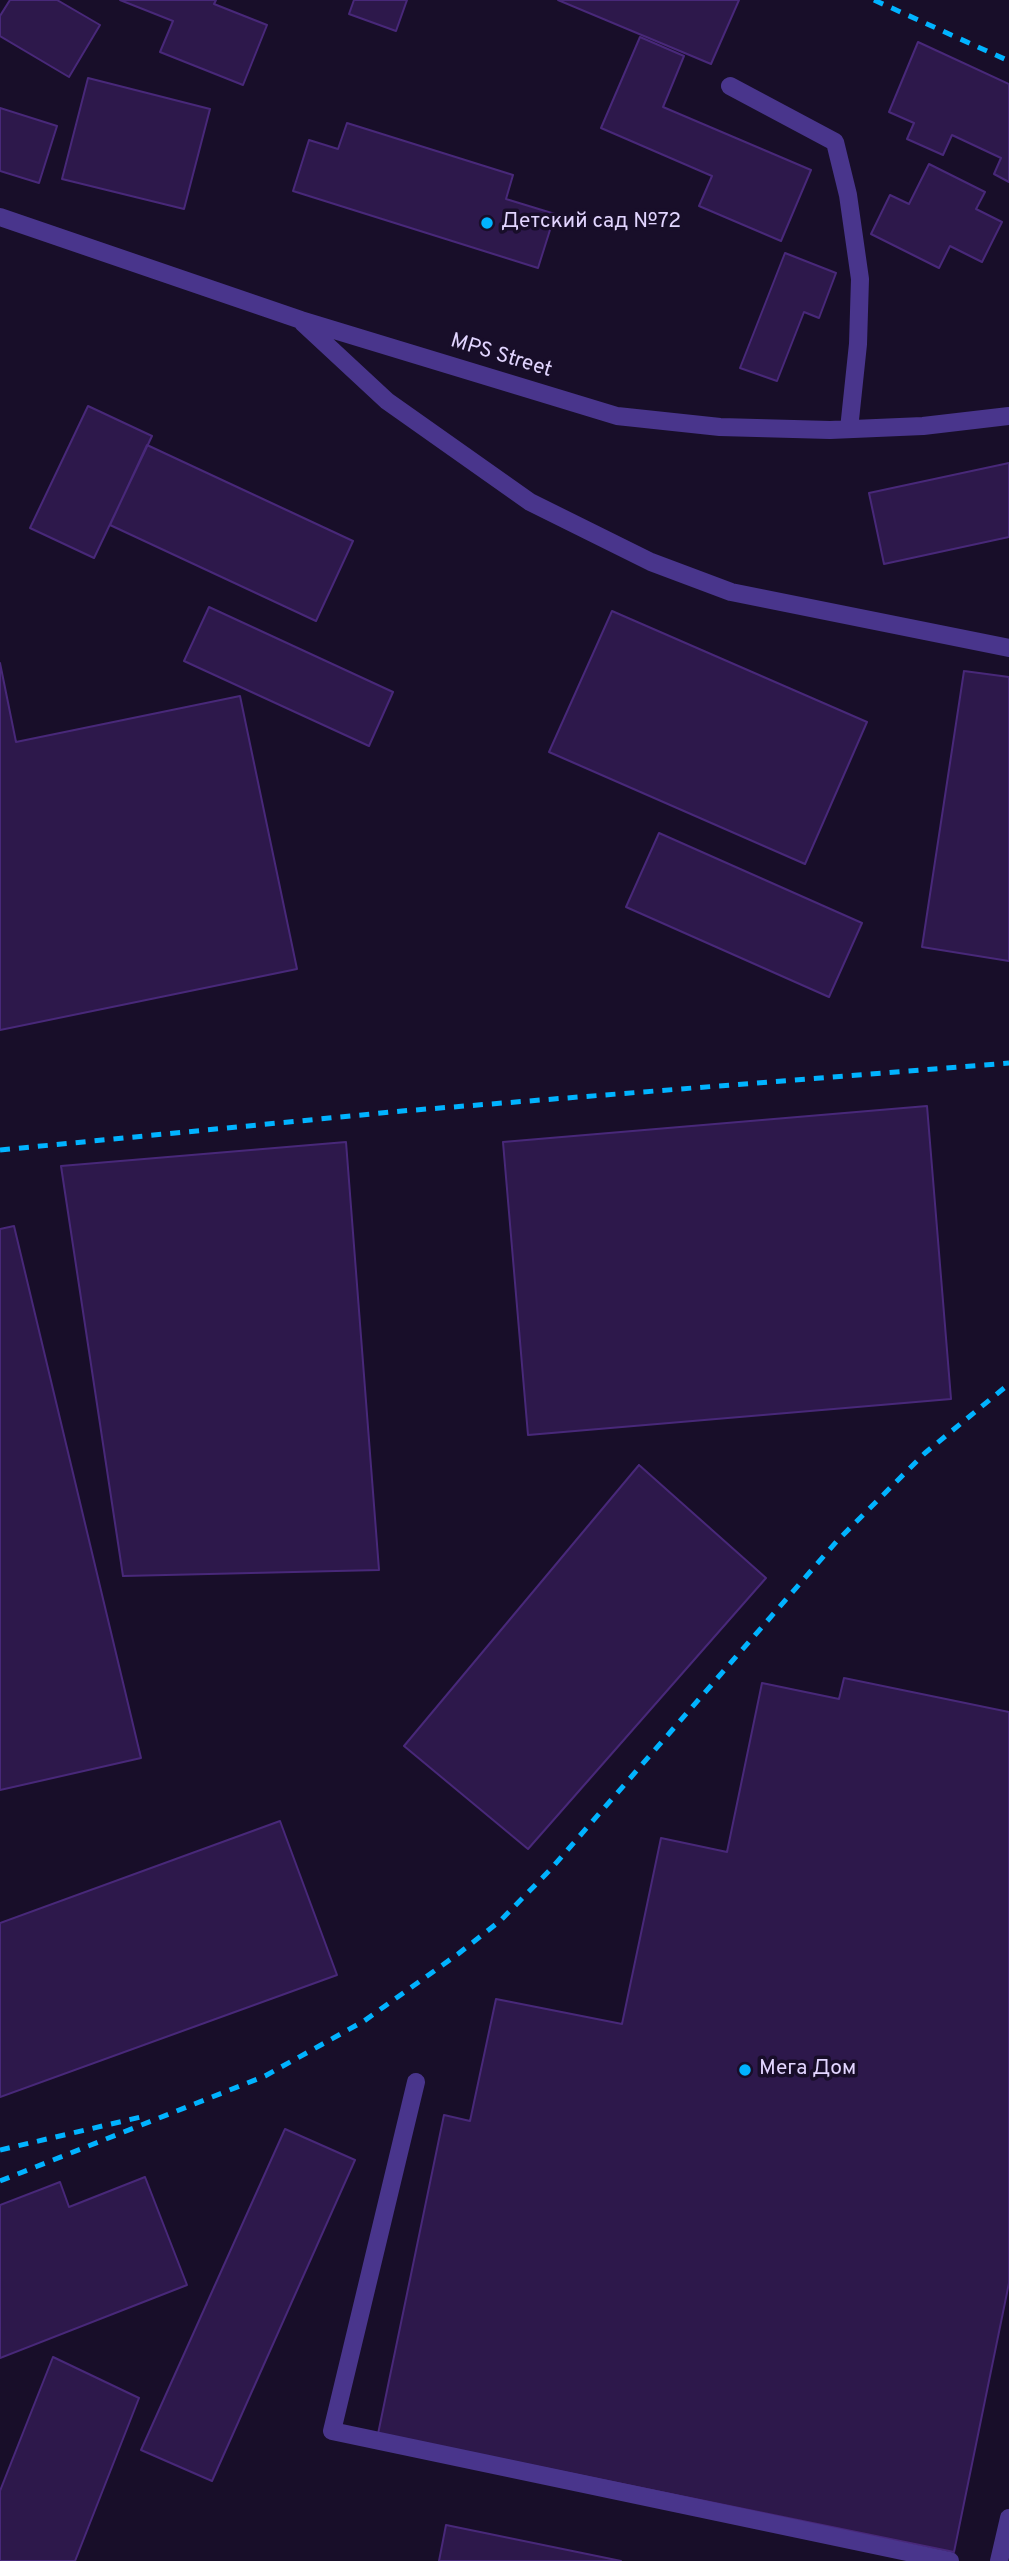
<!DOCTYPE html>
<meta charset="utf-8">
<style>
body{margin:0}
canvas{display:block;background:#180e29}
</style>
<canvas width="1009" height="2561"></canvas>
<script>
const c = document.querySelector('canvas').getContext('2d');
c.lineJoin = 'round';
function paint(path, color) {
  c.fillStyle = color;
  c.fill(path, 'evenodd');
}
function toPath(rows) {
  const path = new Path2D();
  for (const r of rows) {
    path.moveTo(r[0], r[1]);
    for (let i = 2; i < r.length; i += 2) path.lineTo(r[i], r[i + 1]);
  }
  return path;
}
function strokePath(path, color, width, dash) {
  c.strokeStyle = color;
  c.lineWidth = width;
  c.lineCap = dash ? 'butt' : 'round';
  c.setLineDash(dash || []);
  c.stroke(path);
}
function drawText(font, color, halo, rows, align = 'center') {
  c.font = font + ' Overpass,sans-serif';
  c.lineWidth = 7;
  c.setLineDash([]);
  c.textBaseline = 'middle';
  c.strokeStyle = halo;
  c.fillStyle = color;
  for (const [text, x, y, turn = 0] of rows) {
    c.save();
    c.translate(x, y);
    c.rotate((+turn || 0) * Math.PI / 180);
    c.textAlign = isNaN(turn) ? turn : align;
    if (halo) c.strokeText(text, 0, 0);
    c.fillText(text, 0, 0);
    c.restore();
  }
}
const building = toPath([
 [10,0,57,0,100,25,69,77,0,36,0,16,10,0],
 [120,0,216,0,214,4,267,25,243,85,160,52,173,21,120,0],
 [354,0,407,0,396,31,349,14,354,0],
 [558,0,739,0,711,64,558,0],
 [640,37,684,56,663,107,811,170,781,241,699,206,712,176,601,128,640,37],
 [918,42,1009,84,1009,182,994,174,1001,158,952,135,943,155,907,139,914,123,889,112,918,42],
 [88,78,210,109,184,209,62,179,88,78],
 [0,108,57,126,39,183,0,171,0,108],
 [347,123,513,175,506,199,555,214,538,268,293,191,309,140,338,149,347,123],
 [929,164,985,192,976,209,1002,222,982,262,950,246,939,268,871,234,890,195,909,204,929,164],
 [785,253,836,273,819,318,804,312,777,381,740,368,785,253],
 [88,406,152,436,94,558,30,528,88,406],
 [147,445,353,541,316,621,110,525,147,445],
 [1009,463,1009,537,884,564,869,493,1009,463],
 [209,607,393,692,369,746,184,661,209,607],
 [612,611,867,722,805,864,549,752,612,611],
 [0,663,16,742,240,696,297,969,0,1030,0,663],
 [964,671,1009,677,1009,961,922,947,964,671],
 [659,833,862,923,829,997,626,907,659,833],
 [927,1106,951,1399,528,1435,503,1142,927,1106],
 [346,1142,379,1570,123,1576,61,1166,346,1142],
 [14,1226,141,1758,0,1790,0,1229,14,1226],
 [639,1465,766,1578,528,1849,404,1746,639,1465],
 [844,1678,1009,1712,1009,2283,954,2552,378,2434,444,2115,470,2121,496,1999,622,2024,661,1838,727,1852,762,1683,839,1699,844,1678],
 [280,1821,337,1975,0,2097,0,1923,280,1821],
 [285,2129,355,2160,212,2481,141,2450,285,2129],
 [145,2177,187,2285,0,2358,0,2205,60,2182,69,2207,145,2177],
 [53,2357,139,2398,75,2561,0,2561,0,2491,53,2357],
 [446,2525,621,2561,439,2561,446,2525]
]);
paint(building, '#2d184b');
strokePath(building, '#482879', 2);
strokePath(toPath([
 [730,86,835,142,848,195,860,279,858,344,849,429],
 [0,217,301,320,617,416,720,427,830,430,923,426,1009,416],
 [303,323,387,401,530,502,651,562,731,592,1009,648],
 [416,2082,332,2431,950,2561],
 [999,2561,1009,2518]
]), '#49358c', 18);
strokePath(toPath([
 [874,0,1009,61],
 [0,1150,402,1111,1009,1063],
 [0,2150,145,2116],
 [0,2181,265,2076,364,2021,458,1954,500,1921,550,1870,837,1541,925,1453,1009,1384]
]), '#01b3ff', 5, [10, 9]);
for (const [x, y, r, color] of [
 [487,223,7,"#01b3ff"],
 [745,2070,7,"#01b3ff"]
]) {
  const dot = new Path2D();
  dot.arc(x, y, r, 0, 2 * Math.PI);
  c.fillStyle = color;
  c.fill(dot);
  strokePath(dot, '#180e29', 2.5);
}
drawText('21px', '#e2d5ff', '#180e29', [
 ["Детский сад №72",501,223],
 ["Мега Дом",759,2070]
], 'left');
drawText('21px', '#e2d5ff', '#180e29', [
 ["MPS Street",501,357,17]
]);
</script>
